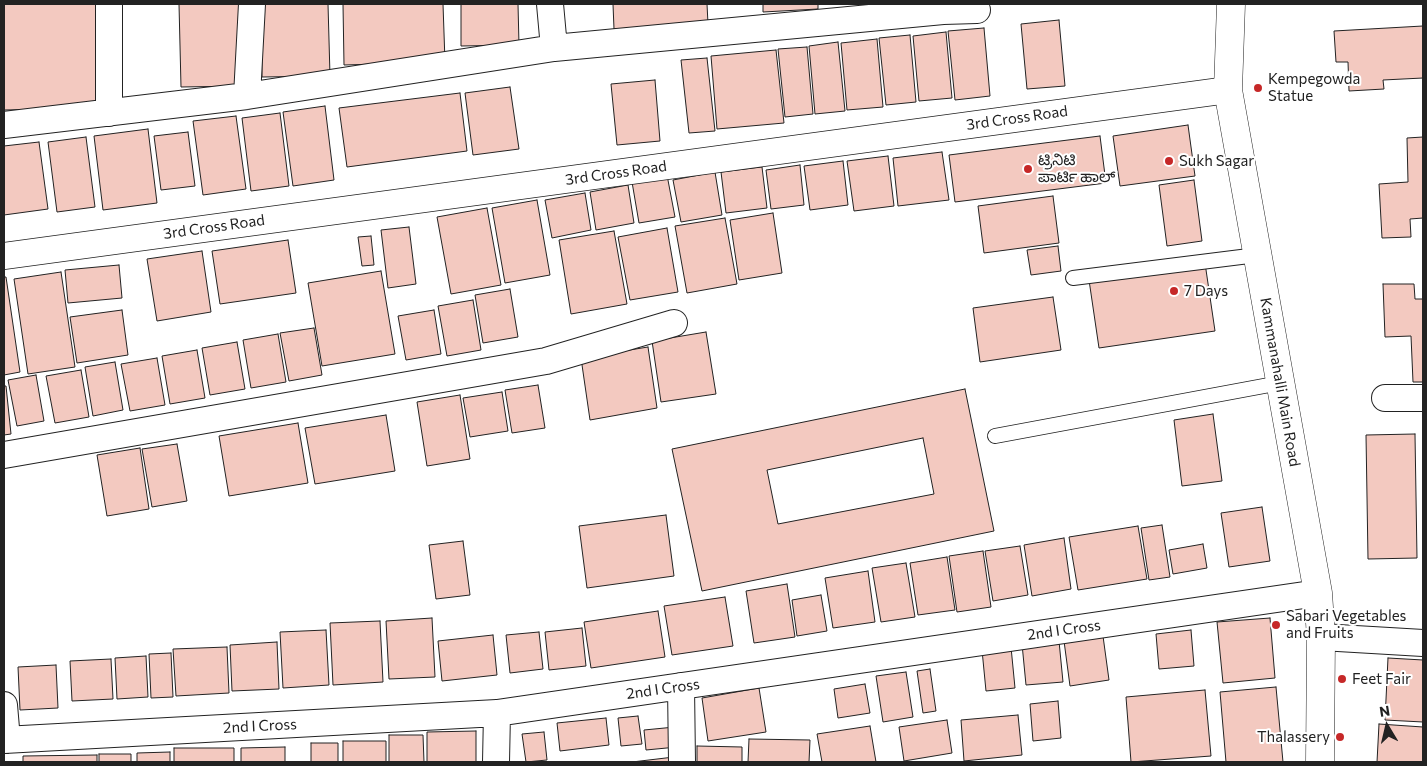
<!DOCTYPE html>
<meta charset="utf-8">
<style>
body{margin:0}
#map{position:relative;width:1427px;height:766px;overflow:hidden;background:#fff;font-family:Commissioner,sans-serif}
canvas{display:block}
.frame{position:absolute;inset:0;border:5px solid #222;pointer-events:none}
.north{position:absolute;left:1362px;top:701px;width:50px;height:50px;-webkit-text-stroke:4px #fff;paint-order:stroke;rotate:351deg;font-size:14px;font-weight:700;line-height:20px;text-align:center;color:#222}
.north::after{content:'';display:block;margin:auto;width:18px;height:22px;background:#222;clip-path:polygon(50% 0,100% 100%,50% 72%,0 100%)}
</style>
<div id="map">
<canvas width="1427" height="766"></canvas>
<div class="frame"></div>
<div class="north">N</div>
</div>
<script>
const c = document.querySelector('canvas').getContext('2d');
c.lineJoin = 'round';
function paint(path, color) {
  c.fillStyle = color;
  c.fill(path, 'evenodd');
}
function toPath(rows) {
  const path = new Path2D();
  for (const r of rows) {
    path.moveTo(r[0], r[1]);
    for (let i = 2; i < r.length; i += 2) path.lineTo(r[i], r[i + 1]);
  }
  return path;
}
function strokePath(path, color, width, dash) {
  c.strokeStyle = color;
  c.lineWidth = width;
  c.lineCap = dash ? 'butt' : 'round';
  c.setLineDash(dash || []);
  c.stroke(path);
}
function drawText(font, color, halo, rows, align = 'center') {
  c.font = font + ' Commissioner,"Noto Sans Kannada",sans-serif';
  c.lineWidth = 4;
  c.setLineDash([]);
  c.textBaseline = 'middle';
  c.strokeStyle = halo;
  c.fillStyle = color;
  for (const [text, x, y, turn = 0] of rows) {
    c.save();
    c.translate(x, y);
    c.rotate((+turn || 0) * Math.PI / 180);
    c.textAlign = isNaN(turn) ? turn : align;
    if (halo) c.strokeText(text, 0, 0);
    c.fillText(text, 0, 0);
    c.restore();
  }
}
const building = toPath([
 [4,4,99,4,101,108,4,110,4,4],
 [179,4,240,4,242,86,181,87,179,4],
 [261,4,328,4,330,76,262,77,261,4],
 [343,4,443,4,445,62,344,65,343,4],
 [461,4,518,4,519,45,461,46,461,4],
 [613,4,707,4,708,24,614,29,613,4],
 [763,4,818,4,818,9,763,12,763,4],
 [1059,20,1065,86,1027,89,1021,24,1059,20],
 [1423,26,1423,78,1383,80,1384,89,1349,91,1348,62,1336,62,1334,31,1423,26],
 [984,28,990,96,955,100,948,31,984,28],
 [946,32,952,98,919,101,913,36,946,32],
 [910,35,916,102,886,105,879,38,910,35],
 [877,39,883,107,847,110,841,43,877,39],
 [838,42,845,111,815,114,809,46,838,42],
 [807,47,813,114,785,117,778,49,807,47],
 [776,50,784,123,717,129,711,56,776,50],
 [707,58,715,131,689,133,681,60,707,58],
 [655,80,660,141,617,145,611,84,655,80],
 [510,87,519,149,473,155,465,93,510,87],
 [460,93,467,151,347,167,339,108,460,93],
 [325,106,334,180,293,186,283,112,325,106],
 [280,113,289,186,251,191,242,118,280,113],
 [236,116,246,189,203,195,193,121,236,116],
 [1188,125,1195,176,1120,186,1113,136,1188,125],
 [148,129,157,203,103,210,94,136,148,129],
 [188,132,195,186,161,190,154,136,188,132],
 [1100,136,1106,183,955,202,949,155,1100,136],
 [86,137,95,207,57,212,48,142,86,137],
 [1423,137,1423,218,1410,219,1411,237,1382,238,1379,184,1408,182,1407,138,1423,137],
 [39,142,48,209,4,215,4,146,39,142],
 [942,152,949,200,898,206,893,158,942,152],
 [888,156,894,206,854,211,847,161,888,156],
 [843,161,848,205,810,210,804,166,843,161],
 [800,165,804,205,771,209,766,170,800,165],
 [762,167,767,208,726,213,721,172,762,167],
 [715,172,722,215,681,222,673,180,715,172],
 [667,175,675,217,639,223,632,182,667,175],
 [1194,180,1202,241,1167,246,1159,185,1194,180],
 [628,185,634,223,596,230,590,192,628,185],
 [585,193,591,230,552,238,545,200,585,193],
 [1053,196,1059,243,984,253,978,206,1053,196],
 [537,200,550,275,505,283,492,208,537,200],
 [487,208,501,285,451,294,437,217,487,208],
 [773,213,782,273,739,280,730,220,773,213],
 [725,218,737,284,687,293,675,226,725,218],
 [409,227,416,284,388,288,381,230,409,227],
 [667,228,678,292,630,300,618,237,667,228],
 [614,231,627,304,571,314,559,240,614,231],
 [371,236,374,265,362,266,358,237,371,236],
 [288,240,296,293,220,304,212,251,288,240],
 [1058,246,1061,271,1031,275,1027,250,1058,246],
 [202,251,211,312,157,321,147,259,202,251],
 [1205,263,1215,331,1099,348,1089,280,1205,263],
 [119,265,122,298,68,303,65,270,119,265],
 [381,271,395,354,322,366,308,283,381,271],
 [61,272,75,367,28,374,14,279,61,272],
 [4,277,6,277,20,372,4,375,4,277],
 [1383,284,1414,284,1415,299,1423,299,1423,382,1413,382,1411,336,1385,337,1383,284],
 [510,289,518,337,483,343,475,295,510,289],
 [1053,297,1061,350,980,362,973,308,1053,297],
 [473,300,481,350,447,356,438,306,473,300],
 [122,310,128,355,77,363,70,317,122,310],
 [434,310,441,354,406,360,398,316,434,310],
 [314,328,322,375,289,381,280,333,314,328],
 [706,332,716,394,661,402,652,341,706,332],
 [278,334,286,382,251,388,243,340,278,334],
 [237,342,245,389,210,395,202,348,237,342],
 [648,347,657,408,590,420,581,358,648,347],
 [197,350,205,398,170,404,162,356,197,350],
 [157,358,165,405,130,411,121,364,157,358],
 [115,362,123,410,93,416,85,367,115,362],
 [81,370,89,417,55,423,46,376,81,370],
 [36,375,44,421,17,426,8,380,36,375],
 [538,385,545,428,512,433,505,390,538,385],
 [4,386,6,386,11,434,4,435,4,386],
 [965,389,994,531,702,591,672,449,965,389],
 [923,438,934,494,778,524,767,470,923,438],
 [502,392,508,431,470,437,463,398,502,392],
 [460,395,470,459,427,466,417,402,460,395],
 [1213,414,1222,481,1182,486,1174,420,1213,414],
 [386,415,395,471,315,484,305,428,386,415],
 [298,423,308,483,229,496,219,436,298,423],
 [1415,434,1417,558,1368,559,1366,435,1415,434],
 [177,444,187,501,152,507,142,449,177,444],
 [140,448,149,509,107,516,97,455,140,448],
 [1262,507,1270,561,1229,567,1221,513,1262,507],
 [666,515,674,576,587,588,579,526,666,515],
 [1162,525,1170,577,1149,580,1141,528,1162,525],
 [1138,526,1147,579,1078,590,1069,537,1138,526],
 [1064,538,1071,589,1032,596,1024,545,1064,538],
 [463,541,470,595,436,599,429,545,463,541],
 [1203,544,1207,568,1173,574,1169,550,1203,544],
 [1020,546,1028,595,993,601,985,551,1020,546],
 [983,551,991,607,957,612,949,556,983,551],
 [947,557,955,610,918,615,910,563,947,557],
 [906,563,915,617,881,622,872,568,906,563],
 [868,571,875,622,833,628,825,578,868,571],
 [787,584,795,637,754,643,746,591,787,584],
 [821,595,827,631,797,636,792,600,821,595],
 [725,597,733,646,672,655,664,606,725,597],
 [658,611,665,657,591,668,584,622,658,611],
 [432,618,435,677,389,679,386,621,432,618],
 [1270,618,1275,678,1223,683,1217,622,1270,618],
 [380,621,383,682,333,685,330,623,380,621],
 [582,628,586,666,549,670,545,632,582,628],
 [326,630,329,685,283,688,280,632,326,630],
 [1191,630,1194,666,1159,669,1156,634,1191,630],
 [539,632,543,669,510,673,506,635,539,632],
 [493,635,497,675,442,681,438,641,493,635],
 [1103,636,1109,680,1070,686,1064,641,1103,636],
 [1059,641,1063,682,1026,685,1022,644,1059,641],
 [277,642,279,689,232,691,230,645,277,642],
 [227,647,229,693,176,696,173,649,227,647],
 [1011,647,1015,688,986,691,982,650,1011,647],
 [171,653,173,697,151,698,149,654,171,653],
 [146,656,148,697,117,699,115,658,146,656],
 [1388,658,1423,660,1423,722,1385,720,1388,658],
 [111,659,113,699,72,701,70,661,111,659],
 [56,665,58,708,20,710,18,667,56,665],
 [930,669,936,711,923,713,917,671,930,669],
 [906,672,913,717,883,722,876,676,906,672],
 [865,684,870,713,838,718,834,689,865,684],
 [1276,687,1283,762,1226,762,1220,692,1276,687],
 [759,688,766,732,708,741,702,698,759,688],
 [1205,690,1211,756,1131,762,1126,697,1205,690],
 [1058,701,1061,738,1033,741,1030,704,1058,701],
 [1018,715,1022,755,964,761,961,720,1018,715],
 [638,716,642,744,621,746,618,718,638,716],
 [606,718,609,745,560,751,557,723,606,718],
 [947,720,952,753,904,761,899,727,947,720],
 [1379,724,1423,727,1423,762,1377,762,1379,724],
 [870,726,876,762,822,762,817,734,870,726],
 [675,727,677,747,646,750,644,730,675,727],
 [476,731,476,762,427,762,427,732,476,731],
 [544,732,547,760,526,762,522,734,544,732],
 [389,735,423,735,424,762,389,762,389,735],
 [749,739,810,740,809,762,748,762,749,739],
 [343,741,386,741,386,762,343,762,343,741],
 [311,743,338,743,338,762,311,762,311,743],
 [697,746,742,747,742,762,697,762,697,746],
 [285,747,285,762,241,762,241,748,285,747],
 [174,748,234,748,234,762,174,762,174,748],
 [170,752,170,762,137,762,137,753,170,752],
 [99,754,131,754,131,762,99,762,99,754],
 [97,755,97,762,23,762,23,756,97,755],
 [674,757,674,762,632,762,674,757]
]);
paint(building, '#f3c9c0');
strokePath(building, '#222', 1);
const service = toPath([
 [1073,278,1257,255],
 [995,436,1280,383]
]);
const minor = toPath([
 [550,4,554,48],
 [247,96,252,4],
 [109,113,109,4],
 [4,125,247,96,554,48,943,11,977,10],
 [4,256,1228,90],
 [1385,398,1423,398],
 [4,455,546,361,674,323],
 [1321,637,1423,643],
 [681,686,682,762],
 [4,705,7,740],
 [4,740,497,713,1318,593],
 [496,762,497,713]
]);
const secondary = toPath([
 [1231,4,1228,90,1318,593,1321,637,1320,762]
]);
strokePath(service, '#222', 16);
strokePath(minor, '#222', 28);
strokePath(secondary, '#222', 29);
strokePath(service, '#fff', 14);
strokePath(minor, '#fff', 26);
strokePath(secondary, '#fff', 28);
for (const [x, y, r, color] of [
 [1258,88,5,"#c62828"],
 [1169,161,5,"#c62828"],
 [1028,169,5,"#c62828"],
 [1174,291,5,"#c62828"],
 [1276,625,5,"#c62828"],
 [1342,679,5,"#c62828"],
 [1340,737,5,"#c62828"]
]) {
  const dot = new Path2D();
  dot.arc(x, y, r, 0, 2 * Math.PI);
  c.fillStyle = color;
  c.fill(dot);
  strokePath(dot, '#fff', 2);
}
drawText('15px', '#222', '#fff', [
 ["Kempegowda",1268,79],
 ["Statue",1268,96],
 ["ಟ್ರಿನಿಟಿ",1038,160],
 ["ಪಾರ್ಟಿ ಹಾಲ್",1038,177],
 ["Sukh Sagar",1179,161],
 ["7 Days",1184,291],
 ["Sabari Vegetables",1286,616],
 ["and Fruits",1286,633],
 ["Feet Fair",1352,679],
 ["Thalassery",1330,737,"right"]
], 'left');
drawText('15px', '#222', '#fff', [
 ["3rd Cross Road",1017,118,-8],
 ["3rd Cross Road",616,173,-8],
 ["3rd Cross Road",214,227,-8],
 ["Kammanahalli Main Road",1280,382,80],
 ["2nd I Cross",1064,630,-8],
 ["2nd I Cross",663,689,-8],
 ["2nd I Cross",260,726,-3]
]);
</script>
